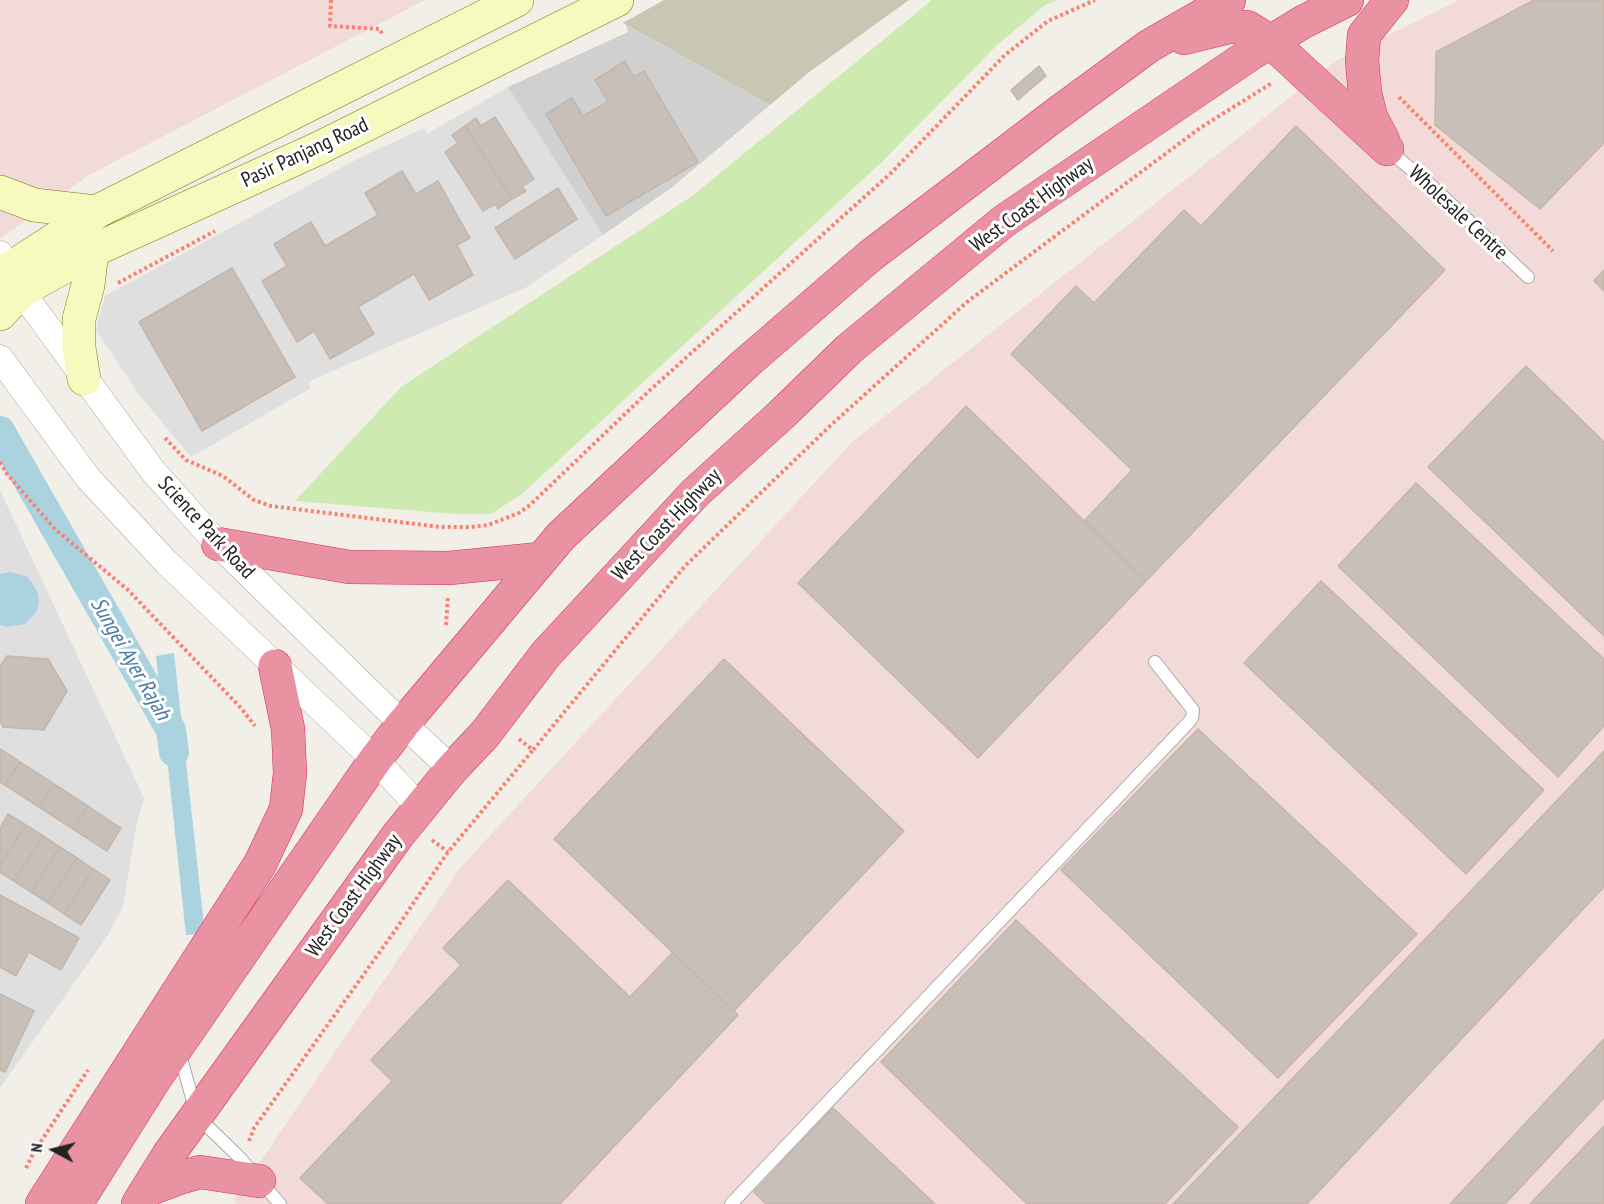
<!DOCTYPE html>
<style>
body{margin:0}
#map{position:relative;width:1604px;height:1204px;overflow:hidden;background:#f2efe9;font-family:"PT Sans Narrow",sans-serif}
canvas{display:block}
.north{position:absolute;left:24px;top:1120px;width:60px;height:60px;-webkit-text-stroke:4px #fff;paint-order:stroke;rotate:277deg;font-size:16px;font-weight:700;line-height:24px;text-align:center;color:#222}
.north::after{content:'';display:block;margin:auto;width:21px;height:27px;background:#222;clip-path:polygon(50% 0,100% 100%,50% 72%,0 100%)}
</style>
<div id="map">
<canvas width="1604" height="1204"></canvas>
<div class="north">N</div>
</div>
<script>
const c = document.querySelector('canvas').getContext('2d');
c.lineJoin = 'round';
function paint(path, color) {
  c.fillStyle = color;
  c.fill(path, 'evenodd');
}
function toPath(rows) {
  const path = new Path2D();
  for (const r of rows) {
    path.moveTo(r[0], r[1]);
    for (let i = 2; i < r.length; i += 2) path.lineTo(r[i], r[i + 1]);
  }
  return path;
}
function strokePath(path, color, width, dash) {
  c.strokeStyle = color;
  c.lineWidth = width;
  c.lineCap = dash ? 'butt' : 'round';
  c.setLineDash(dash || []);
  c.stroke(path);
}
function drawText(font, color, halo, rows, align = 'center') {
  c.font = font + ' "PT Sans Narrow",sans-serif';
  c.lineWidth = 6;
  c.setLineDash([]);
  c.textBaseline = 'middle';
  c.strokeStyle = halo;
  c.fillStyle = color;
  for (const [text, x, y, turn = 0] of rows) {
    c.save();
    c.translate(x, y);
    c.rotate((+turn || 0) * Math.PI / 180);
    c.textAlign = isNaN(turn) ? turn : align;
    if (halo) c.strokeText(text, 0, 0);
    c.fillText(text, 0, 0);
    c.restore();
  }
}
paint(toPath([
 [508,87,603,235,527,287,312,380,308,384,311,388,191,457,140,396,96,330,105,296,359,158,424,128,428,133],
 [0,490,144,798,136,827,123,907,108,935,0,1088]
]), '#e0dfdf');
paint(toPath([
 [0,0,425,0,89,175,0,239],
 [1459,0,1604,0,1604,1204,238,1204,234,1200,461,867,852,442,1336,61]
]), '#f2dad9');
paint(toPath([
 [626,25,770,105,671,188,603,235,508,87,628,32]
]), '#d0d0d0');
paint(toPath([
 [664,0,909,0,808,73,770,105,623,23]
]), '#c7c7b4');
paint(toPath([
 [932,0,1057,0,1045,5,997,45,882,162,522,494,491,514,455,514,295,501,401,387,692,196]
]), '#cdebb0');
paint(toPath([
 [11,572,28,577,38,593,39,602,37,611,25,624,7,627,0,625,0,574],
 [174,653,205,934,186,935,156,656]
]), '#aad3df');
strokePath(toPath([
 [0,431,171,730,174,752]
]), '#aad3df', 30);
const building = toPath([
 [1534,0,1604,0,1604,143,1540,209,1435,125,1436,52,1534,0],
 [625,61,634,77,644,71,698,162,606,216,546,114,572,98,583,116,608,102,595,80,625,61],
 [1039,66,1046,76,1018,100,1011,90,1039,66],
 [495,117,534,179,522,187,526,191,512,199,465,126,476,118,481,126,495,117],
 [465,126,512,199,498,209,495,204,483,211,445,152,458,143,452,135,465,126],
 [1296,126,1445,270,1146,581,1084,521,1132,470,1011,354,1076,286,1094,303,1184,210,1201,226,1296,126],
 [402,171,416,194,438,181,470,238,457,245,473,275,429,300,414,274,358,307,374,334,330,359,314,331,297,342,262,281,287,266,274,244,311,222,325,246,378,215,365,193,402,171],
 [558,188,577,219,515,259,495,228,558,188],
 [232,268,295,377,202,431,139,322,232,268],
 [1604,270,1604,291,1594,281,1604,270],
 [1526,366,1604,442,1604,636,1428,467,1526,366],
 [966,406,1146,581,978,758,798,583,966,406],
 [1416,483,1604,659,1604,726,1558,777,1338,566,1416,483],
 [1321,581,1544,790,1466,874,1244,663,1321,581],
 [7,656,48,659,67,691,44,730,3,727,0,720,0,666,7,656],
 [724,659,904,831,734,1011,554,839,724,659],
 [1198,729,1417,934,1278,1078,1061,870,1198,729],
 [0,749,20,762,5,785,0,782,0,749],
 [1604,751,1604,887,1307,1204,1173,1204,1604,751],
 [20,762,54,784,39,807,5,785,20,762],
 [54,784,88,806,73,829,39,807,54,784],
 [88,806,121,828,107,851,73,829,88,806],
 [8,814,26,825,0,865,0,828,8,814],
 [26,825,43,836,14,881,0,872,0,865,26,825],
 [43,836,60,847,31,892,14,881,43,836],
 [60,847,77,858,48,903,31,892,60,847],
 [77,858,93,869,64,914,48,903,77,858],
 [93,869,110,880,81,925,64,914,93,869],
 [508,880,630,997,673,952,738,1015,560,1204,328,1204,300,1178,392,1081,371,1060,461,965,443,948,508,880],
 [0,895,79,938,61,970,29,952,16,976,0,967,0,895],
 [1016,920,1238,1127,1165,1204,1027,1204,881,1062,1016,920],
 [0,994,34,1011,5,1072,0,1070,0,994],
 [1604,1039,1604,1098,1505,1204,1450,1204,1604,1039],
 [833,1108,935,1204,766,1204,754,1192,833,1108],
 [1604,1126,1604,1204,1530,1204,1604,1126]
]);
paint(building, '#c7bfb8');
strokePath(building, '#c4b6ab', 1.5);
const lane = toPath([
 [1388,150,1434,188,1528,277],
 [179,1051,197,1116,240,1158,280,1204],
 [731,1204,1188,723,1192,718,1193,710,1155,662]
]);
const street = toPath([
 [0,254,21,291,153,471,218,544,387,709,452,769],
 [0,358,88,478,166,562,375,760,421,808]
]);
const secondary = toPath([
 [0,192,34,205,96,212],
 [0,275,100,210,517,0],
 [0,314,21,291,92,251,317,149,617,0],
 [84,379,79,348,79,319,88,285,92,251]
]);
const highway = toPath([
 [1184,38,1229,27,1247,27,1271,42,1387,149],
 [1383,140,1371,117,1365,93,1362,61,1364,35,1392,0],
 [218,544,349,567,449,568,540,559],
 [147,1190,179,1178,200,1172,259,1181],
 [42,1204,260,864,286,809,290,773,288,729,275,666],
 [76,1204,156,1077,375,760,403,724,561,536,745,364,870,256,1055,115,1149,46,1229,0],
 [138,1204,169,1154,398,835,452,769,485,734,546,654,695,493,781,415,849,349,1004,221,1252,53,1303,22,1347,0]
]);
strokePath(lane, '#a9a9a9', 14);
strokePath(street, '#a9a9a9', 27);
strokePath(secondary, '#707d05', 34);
strokePath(highway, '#dc2a67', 34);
strokePath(toPath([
 [331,0,330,26,380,29,382,34],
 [1399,97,1553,251],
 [118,283,215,231],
 [165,438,186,460,223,476,254,500,271,506,440,527,471,527,488,525,519,513,530,505,649,391,891,173,1005,55,1048,21,1095,0],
 [0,462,7,474,55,529,128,590,241,708,255,726],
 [446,625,448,596],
 [519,739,533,750,685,566,830,426,967,302,1200,128,1272,83],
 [432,840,448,852],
 [249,1141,254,1128,394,932,448,852,533,750],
 [26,1168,34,1152,88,1070]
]), '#fa8072', 4, [3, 3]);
strokePath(lane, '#fff', 12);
strokePath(street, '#fff', 26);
strokePath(secondary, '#f7fabf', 33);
strokePath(highway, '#e892a2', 33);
drawText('21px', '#222', '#fff', [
 ["Pasir Panjang Road",305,153,-25],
 ["West Coast Highway",1032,205,-36],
 ["Wholesale Centre",1458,213,43],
 ["West Coast Highway",667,525,-46],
 ["Science Park Road",206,528,47],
 ["West Coast Highway",354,896,-54]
]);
drawText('italic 22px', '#4a7aab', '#fff', [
 ["Sungei Ayer Rajah",130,659,60]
]);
</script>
